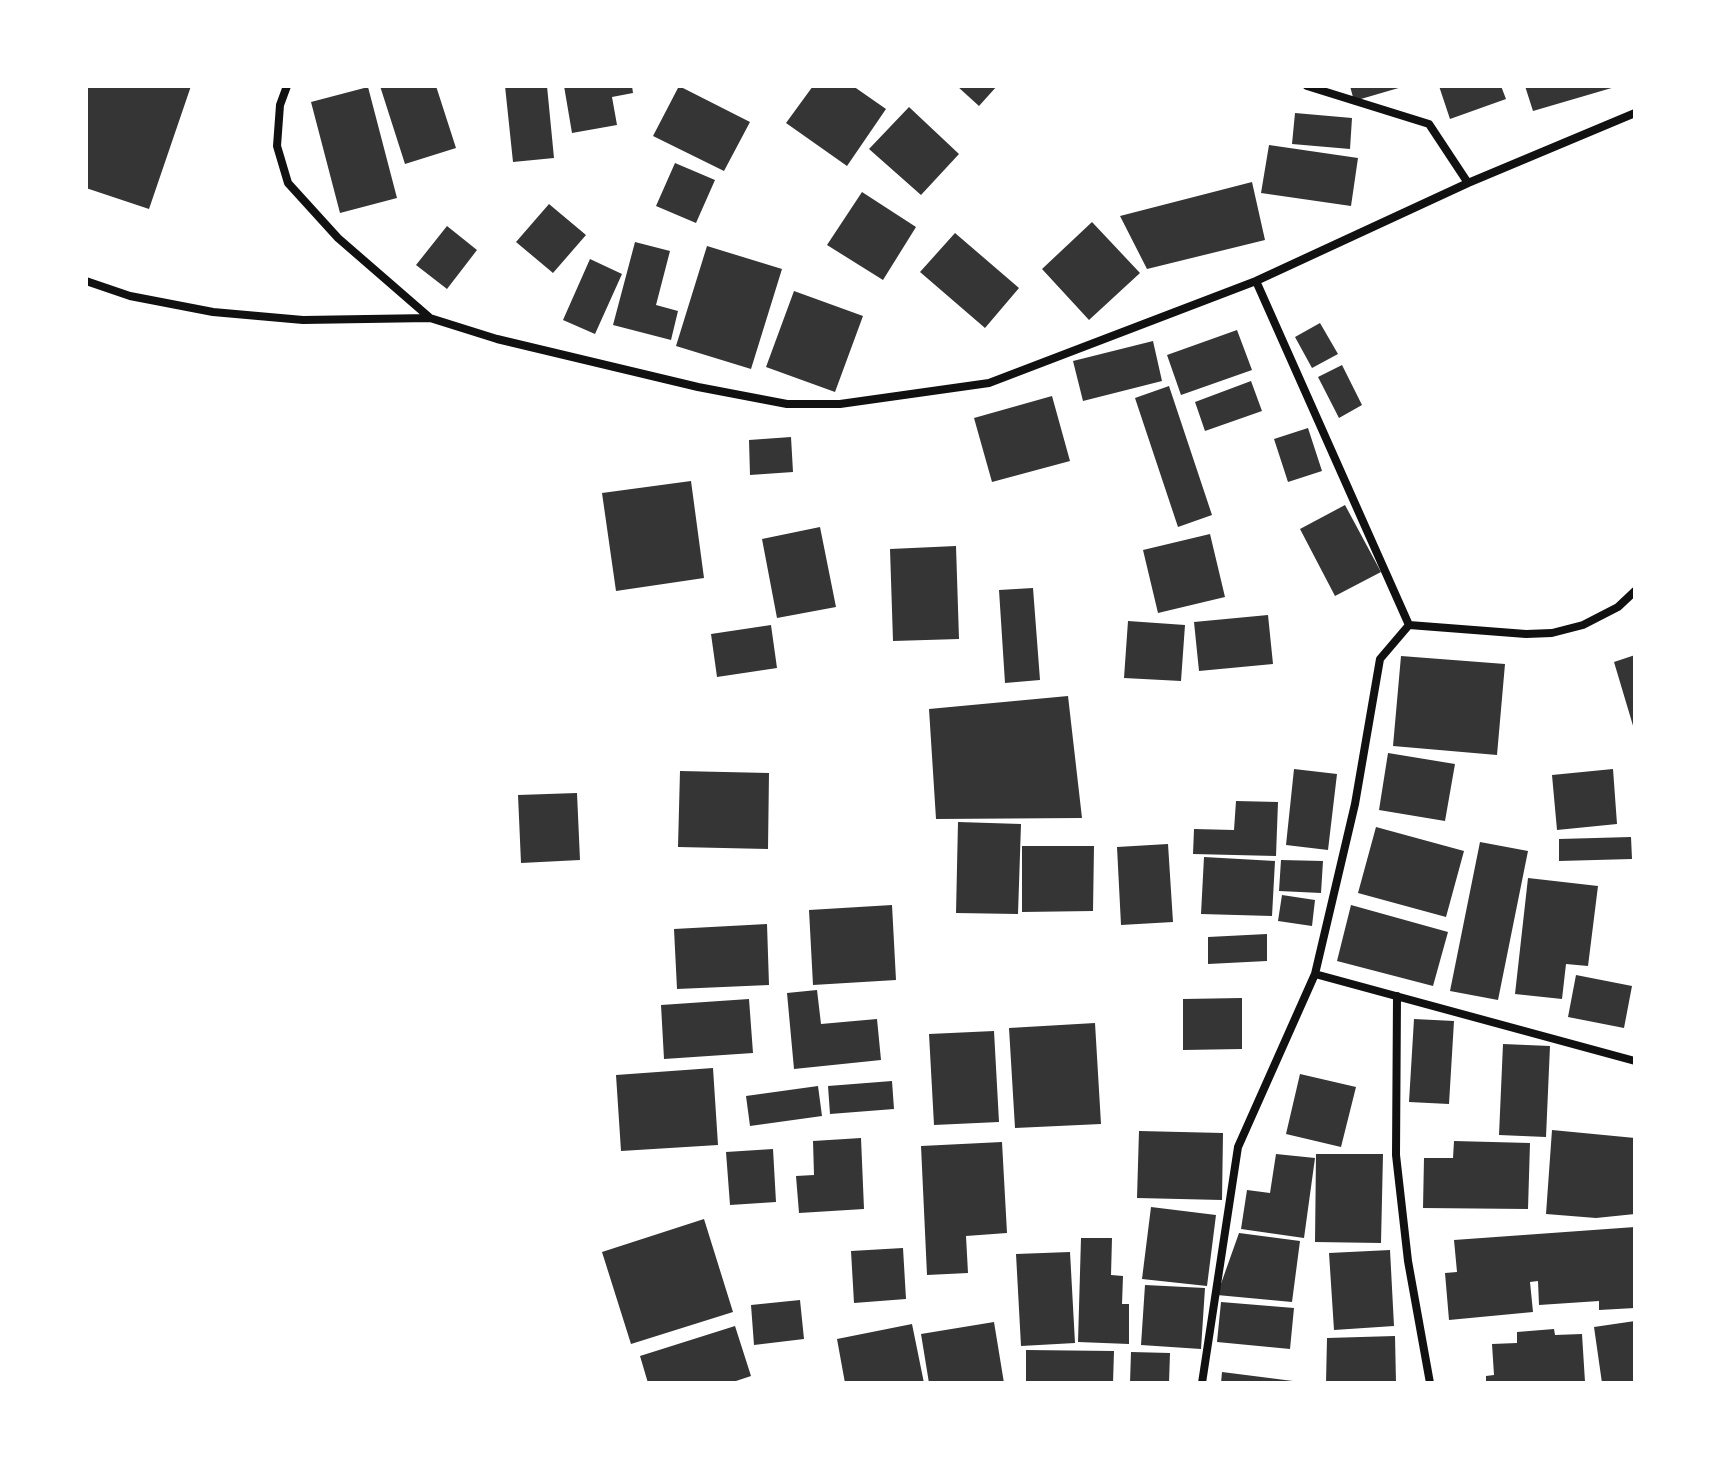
<!DOCTYPE html>
<style>
body{margin:0}
#map{position:relative;width:1721px;height:1469px;overflow:hidden;background:#fff;font-family:Literata,serif}
canvas{display:block}
.frame{position:absolute;inset:0;border:88px solid #fff;pointer-events:none}
</style>
<div id="map">
<canvas width="1721" height="1469"></canvas>
<div class="frame"></div>
</div>
<script>
const c = document.querySelector('canvas').getContext('2d');
c.lineJoin = 'round';
function paint(path, color) {
  c.fillStyle = color;
  c.fill(path, 'evenodd');
}
function toPath(rows) {
  const path = new Path2D();
  for (const r of rows) {
    path.moveTo(r[0], r[1]);
    for (let i = 2; i < r.length; i += 2) path.lineTo(r[i], r[i + 1]);
  }
  return path;
}
function strokePath(path, color, width, dash) {
  c.strokeStyle = color;
  c.lineWidth = width;
  c.lineCap = dash ? 'butt' : 'round';
  c.setLineDash(dash || []);
  c.stroke(path);
}
paint(toPath([
 [86,86,191,86,149,209,86,188],
 [380,86,436,86,456,148,405,164],
 [505,86,547,86,554,158,513,162],
 [564,86,632,86,633,93,612,97,617,125,572,133],
 [679,86,750,122,724,171,653,136],
 [813,86,853,86,886,109,847,166,786,123],
 [957,86,997,86,979,106],
 [1350,86,1402,86,1402,87,1354,101],
 [1439,86,1501,86,1506,99,1450,119],
 [1525,86,1615,86,1615,87,1533,111],
 [368,87,397,198,340,213,311,102],
 [909,107,959,154,921,195,869,149],
 [1295,113,1352,118,1350,149,1292,144],
 [1269,145,1358,158,1351,206,1261,193],
 [675,163,715,180,696,223,656,206],
 [1252,182,1265,240,1147,269,1120,216],
 [862,192,916,227,883,280,827,245],
 [549,204,586,235,553,273,516,242],
 [1092,222,1140,273,1089,320,1042,269],
 [447,226,477,250,447,289,416,265],
 [955,233,1019,288,985,328,920,272],
 [635,242,670,251,656,305,678,311,671,340,613,325],
 [707,246,782,269,751,369,676,346],
 [590,259,622,274,595,334,563,320],
 [794,291,863,316,835,392,766,367],
 [1320,323,1338,354,1312,368,1295,337],
 [1237,330,1252,370,1181,395,1167,355],
 [1153,341,1162,381,1083,401,1073,361],
 [1342,365,1362,405,1339,418,1318,377],
 [1251,381,1262,411,1205,431,1195,402],
 [1169,386,1212,515,1178,527,1135,398],
 [1052,396,1070,461,992,482,974,418],
 [1308,428,1322,471,1288,482,1274,439],
 [791,437,793,472,750,475,749,440],
 [691,481,704,578,616,591,602,493],
 [1345,505,1381,572,1335,596,1300,529],
 [820,527,836,607,777,618,762,539],
 [1210,534,1225,597,1158,613,1143,550],
 [956,546,959,639,893,641,890,549],
 [1033,588,1040,680,1005,683,999,590],
 [1268,615,1273,664,1199,671,1194,622],
 [1128,621,1185,625,1181,681,1124,678],
 [771,625,777,668,717,677,711,634],
 [1635,655,1635,729,1634,729,1614,662],
 [1401,656,1505,664,1497,755,1393,746],
 [1068,696,1082,818,936,819,929,709],
 [1388,753,1455,764,1445,821,1379,810],
 [1294,769,1337,774,1328,850,1286,845],
 [1613,769,1617,824,1557,830,1552,775],
 [680,771,769,773,768,849,678,847],
 [577,793,580,860,521,863,518,795],
 [1236,801,1278,802,1276,856,1193,854,1194,829,1234,830],
 [958,822,1021,824,1018,914,956,913],
 [1376,827,1464,851,1446,917,1358,893],
 [1631,837,1632,859,1559,861,1559,839],
 [1480,842,1528,851,1498,1000,1450,991],
 [1168,844,1173,922,1121,925,1117,847],
 [1022,846,1094,846,1093,911,1022,912],
 [1204,857,1275,861,1272,916,1201,914],
 [1281,860,1323,861,1321,893,1279,891],
 [1528,878,1598,886,1588,966,1566,964,1562,999,1515,994],
 [1282,895,1315,900,1312,926,1278,921],
 [892,905,896,980,813,985,809,910],
 [1351,905,1448,932,1433,986,1337,961],
 [767,924,769,985,677,989,674,929],
 [1267,934,1267,961,1208,964,1208,937],
 [1576,975,1632,986,1624,1028,1568,1017],
 [817,990,821,1024,877,1019,881,1060,794,1069,787,993],
 [1242,998,1242,1049,1183,1050,1183,999],
 [749,999,753,1053,664,1059,661,1005],
 [1414,1019,1454,1021,1449,1104,1409,1102],
 [1095,1023,1101,1124,1015,1128,1009,1028],
 [994,1031,999,1122,934,1125,929,1034],
 [1503,1044,1550,1046,1546,1137,1499,1135],
 [713,1068,718,1145,621,1151,616,1075],
 [1300,1074,1356,1087,1341,1147,1286,1134],
 [892,1081,894,1109,830,1114,828,1086],
 [818,1086,822,1116,750,1126,746,1096],
 [1552,1130,1635,1138,1635,1214,1596,1218,1546,1214],
 [1139,1131,1223,1133,1222,1200,1137,1198],
 [861,1138,864,1209,799,1213,796,1176,814,1175,813,1141],
 [1454,1141,1530,1143,1528,1209,1423,1208,1424,1158,1453,1158],
 [1002,1142,1007,1233,966,1236,968,1273,927,1275,921,1146],
 [773,1149,776,1202,730,1205,726,1152],
 [1276,1154,1315,1158,1304,1238,1241,1229,1247,1190,1270,1193],
 [1316,1154,1383,1154,1381,1243,1315,1242],
 [1151,1207,1216,1215,1207,1286,1142,1279],
 [704,1219,733,1312,631,1344,602,1252],
 [1635,1227,1635,1308,1599,1310,1599,1301,1539,1305,1538,1281,1530,1282,1533,1312,1449,1320,1445,1273,1457,1272,1454,1240],
 [1239,1233,1300,1241,1292,1302,1217,1295],
 [1081,1238,1112,1238,1111,1275,1123,1276,1122,1304,1129,1304,1129,1344,1078,1342],
 [903,1248,906,1299,854,1303,851,1251],
 [1390,1250,1394,1326,1334,1330,1329,1253],
 [1070,1252,1075,1343,1021,1346,1016,1254],
 [1145,1285,1205,1288,1201,1349,1141,1345],
 [800,1300,804,1339,754,1345,751,1305],
 [1221,1302,1294,1308,1290,1349,1217,1342],
 [1635,1321,1635,1383,1602,1383,1594,1327],
 [994,1322,1004,1383,929,1383,921,1334],
 [912,1324,924,1383,845,1383,837,1339],
 [735,1326,751,1376,730,1383,648,1383,640,1356],
 [1554,1329,1555,1335,1582,1334,1585,1382,1486,1383,1486,1376,1494,1375,1492,1344,1517,1343,1517,1332],
 [1395,1336,1396,1383,1326,1383,1327,1338],
 [1026,1350,1114,1351,1113,1383,1026,1383],
 [1131,1352,1170,1353,1169,1383,1130,1383],
 [1222,1372,1293,1381,1293,1383,1221,1383]
]), '#353535');
strokePath(toPath([
 [287,86,280,105,277,146,288,183,338,238,429,317],
 [1307,86,1429,124,1468,183],
 [86,281,130,296,213,312,303,320,430,318,497,339,698,387,787,404,840,404,989,383,1256,281,1468,183,1635,113],
 [1256,281,1409,625,1526,634,1552,633,1583,625,1618,607,1635,591],
 [1315,974,1635,1061],
 [1397,996,1396,1155,1408,1261,1430,1383],
 [1202,1383,1238,1147,1315,974,1355,804,1380,659,1409,625]
]), '#111', 8);
</script>
